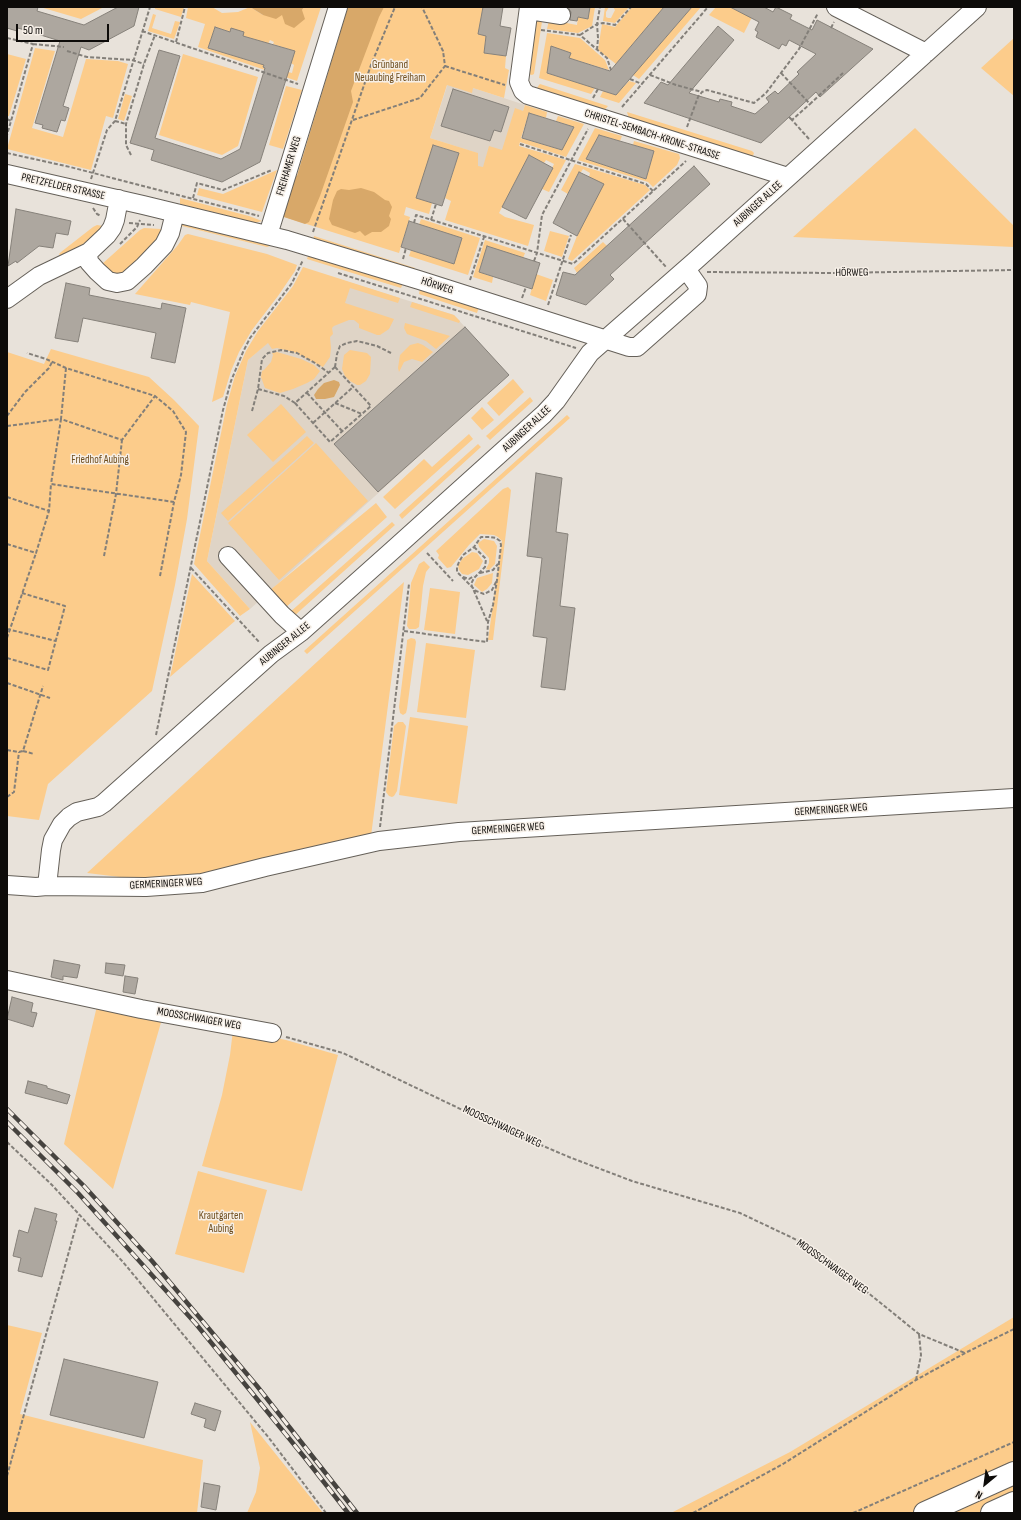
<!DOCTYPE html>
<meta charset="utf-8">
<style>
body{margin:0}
#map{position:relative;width:1021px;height:1520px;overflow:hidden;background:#e8e2da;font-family:"Sofia Sans Condensed",sans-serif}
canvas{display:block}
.frame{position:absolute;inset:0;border:8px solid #0d0b09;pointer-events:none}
.north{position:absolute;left:965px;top:1464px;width:40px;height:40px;-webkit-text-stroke:3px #f6efe7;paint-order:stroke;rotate:209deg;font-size:11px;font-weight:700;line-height:16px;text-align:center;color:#0d0b09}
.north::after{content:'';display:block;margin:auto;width:14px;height:18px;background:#0d0b09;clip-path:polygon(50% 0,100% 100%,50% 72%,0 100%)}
.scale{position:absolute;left:16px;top:24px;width:93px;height:18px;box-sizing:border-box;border:2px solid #0d0b09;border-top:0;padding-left:5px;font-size:12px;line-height:14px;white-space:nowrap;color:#0d0b09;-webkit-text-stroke:3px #f6efe7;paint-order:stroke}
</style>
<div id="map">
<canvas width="1021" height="1520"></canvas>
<div class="frame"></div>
<div class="north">N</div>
<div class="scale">50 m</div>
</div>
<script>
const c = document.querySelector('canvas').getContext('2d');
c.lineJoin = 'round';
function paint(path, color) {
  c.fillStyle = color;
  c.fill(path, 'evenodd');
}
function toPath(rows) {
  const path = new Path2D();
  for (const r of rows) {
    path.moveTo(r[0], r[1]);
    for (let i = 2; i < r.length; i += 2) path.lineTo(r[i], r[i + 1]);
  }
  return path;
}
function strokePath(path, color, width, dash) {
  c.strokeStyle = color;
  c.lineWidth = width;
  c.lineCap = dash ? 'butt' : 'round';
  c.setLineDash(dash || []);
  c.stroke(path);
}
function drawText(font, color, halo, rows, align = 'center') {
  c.font = font + ' "Sofia Sans Condensed",sans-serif';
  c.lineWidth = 3;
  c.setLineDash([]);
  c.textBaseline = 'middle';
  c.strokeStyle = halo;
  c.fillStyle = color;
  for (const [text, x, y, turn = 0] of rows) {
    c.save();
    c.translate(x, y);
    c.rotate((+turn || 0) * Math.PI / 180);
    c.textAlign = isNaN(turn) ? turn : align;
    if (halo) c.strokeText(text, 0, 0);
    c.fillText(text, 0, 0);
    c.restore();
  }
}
paint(toPath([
 [449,80,525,105,511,147,473,220,457,215,477,153,430,138],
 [339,279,454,315,509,375,250,609,207,561,248,360]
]), '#dfd4c6');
paint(toPath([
 [40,7,104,7,81,19],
 [155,7,184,7,181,17,155,9],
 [188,7,212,7,222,13,238,12,250,7,263,15,282,15,302,10,304,7,321,7,297,81,198,47,205,24,186,18],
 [215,27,230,32,231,28,243,36,268,44,270,40,274,42,273,44,294,51,291,63,294,65,292,73,277,69,276,72,263,68,264,65,208,48],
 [348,7,483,7,478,34,486,36,484,53,506,56,505,68,509,70,504,98,473,88,472,93,447,85,430,138,478,153,478,166,483,167,489,146,502,150,515,108,523,111,525,105,547,112,546,118,529,113,521,138,561,150,574,127,556,121,558,116,584,124,566,157,520,142,519,146,566,160,549,192,542,189,554,164,546,160,544,163,529,155,499,213,505,217,534,225,528,246,445,220,451,201,445,198,459,153,434,145,417,198,432,203,429,214,406,207,404,215,410,217,399,253,281,216,293,174,297,176],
 [590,7,595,7,592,26,578,33,547,29,550,16,561,22,577,25,578,17,588,19],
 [605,7,609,7,606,12,606,17,608,18,611,18,615,10,613,7,629,7,615,23,603,21],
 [632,7,664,7,616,64,598,50,602,24,615,27],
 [692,7,701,7,639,79,633,75],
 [716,7,730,7,747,15,757,7,744,33,709,15],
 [153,14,156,15,152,28,171,34,175,21,180,22,174,39,148,31],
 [534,14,543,15,534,74,532,75,528,74,534,38],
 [547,33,580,38,605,60,609,70,569,58,571,53,551,47,547,73,595,88,591,94,539,78],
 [1014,38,1014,96,981,68],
 [35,48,55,51,32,128,63,137,86,59,118,61,128,64,113,118,106,116,91,170,7,149],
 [7,54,26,59,9,116,7,116],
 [183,54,258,77,238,146,222,155,159,135],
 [629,81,636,83,619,103,600,97,603,91,616,95],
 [540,84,608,106,602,113,592,106,537,88,539,85],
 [286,86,302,90,283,149,269,145],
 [125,94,132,96,124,121,118,119],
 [627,112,752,151,754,153,752,158,630,122],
 [595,128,622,136,620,141,599,135,586,159,646,179,654,151,633,145,634,141,679,154,680,158,677,165,653,187,648,182,578,160],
 [915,128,1014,226,1014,247,793,237],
 [575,164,645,185,650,190,572,261,568,259,577,236,603,184,589,177,590,173,583,169,581,172,579,172,568,194,561,190],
 [277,170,262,212,197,195,199,188,223,194],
 [180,198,249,216,262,221,255,223,228,219,229,216,180,204],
 [421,219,480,238,468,275,409,256,411,250,454,264,462,238,419,225],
 [180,222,271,243,270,246,267,247,178,225],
 [97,225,103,226,89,240,62,258,59,254,61,252,93,227],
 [144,228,161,229,159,237,127,273,113,275,102,264,140,230],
 [550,231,569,236,562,257,544,251],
 [188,234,267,254,297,265,295,271,278,296,252,330,239,352,231,371,223,397,212,402,230,312,191,302,190,305,135,294,178,245,185,235],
 [314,236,415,268,413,273,313,241],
 [485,240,525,253,523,258,487,246,479,272,493,277,492,283,473,277],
 [603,242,607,246,577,273,574,268],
 [309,253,403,283,401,288,307,259],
 [303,267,400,298,398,303,350,288,345,303,394,319,389,329,380,335,377,335,359,328,359,324,354,320,349,320,334,326,332,328,333,334,330,337,331,348,330,357,323,367,294,352,277,348,272,349,268,343,248,360,207,561,250,609,240,616,194,564,227,404,235,376,246,351,258,331,293,286],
 [536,274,553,280,546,301,530,295],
 [420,288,479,307,477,313,419,294],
 [412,302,454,315,460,321,459,323,410,307],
 [405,323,423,328,450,336,436,349,426,341,407,334,404,328],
 [418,343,423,345,433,352,422,362,412,359,404,362,399,372,398,368,400,355,410,345],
 [51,349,149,377,174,400,199,426,187,519,175,585,152,691,48,784,39,820,7,816,7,352,44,364],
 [350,350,367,353,371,357,370,374,366,381,360,385,357,385,350,381,345,376,342,369,344,355],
 [277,352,301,359,314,365,320,371,314,379,307,383,293,389,280,393,265,388,261,377,262,371,264,370,271,362,273,355,272,353],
 [513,379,524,392,499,416,487,403],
 [530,397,533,401,490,440,486,436],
 [281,404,306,432,273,462,247,435],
 [482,407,494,420,482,430,471,418],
 [567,415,570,418,307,654,304,651],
 [469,434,473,439,395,509,383,497,424,459,432,467],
 [307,436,314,443,228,521,221,513],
 [316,443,368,501,279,580,228,523],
 [478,444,481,447,402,519,399,515],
 [508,487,511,490,510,499,493,640,488,640,502,541,498,537,494,535,480,534,469,545,451,567,447,568,438,558,439,555,436,551,503,489],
 [376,503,387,517,285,608,269,591],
 [392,522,395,525,293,617,289,613],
 [484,539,494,541,497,546,495,564,489,570,486,569,489,563,489,558,479,547,478,543],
 [472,552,477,553,483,561,479,569,468,575,462,574,459,570,458,566,462,559],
 [424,561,430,567,426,572,423,586,419,627,416,629,409,629,407,626,411,583,419,564],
 [493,573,492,583,487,589,482,592,474,585,477,578],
 [192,574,235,621,170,677],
 [404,582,371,836,183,880,145,880,87,873],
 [430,588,460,592,455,634,424,630],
 [411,638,415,639,416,642,407,709,406,713,403,715,400,713,399,707,407,642,407,640],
 [426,643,475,650,466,718,417,712],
 [410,717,468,726,457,804,399,795],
 [398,722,403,722,406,726,397,791,394,796,392,797,389,796,386,792,394,726],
 [97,1006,162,1019,113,1189,64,1144],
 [233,1030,286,1040,338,1055,302,1191,202,1166,222,1095,230,1055],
 [198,1171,267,1190,244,1273,175,1254],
 [1014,1317,1014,1513,671,1513,790,1452],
 [7,1325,42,1333,20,1414,203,1460,197,1513,7,1513],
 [250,1422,323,1513,247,1513,256,1492,260,1468]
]), '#fccc8b');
paint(toPath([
 [250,7,304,7,302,10,305,19,294,28,285,24,282,15,276,19,263,15],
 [348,7,384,7,379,17,354,83,351,91,353,102,320,196,309,222,305,224,281,216,293,174,297,176],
 [361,188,374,192,385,200,389,201,392,207,389,216,391,219,389,226,381,232,372,232,365,236,360,231,355,233,332,225,329,219,333,200,337,191,341,189,349,190],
 [334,380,339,382,340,385,334,397,325,399,316,399,314,395,318,389,324,383]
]), '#d8a869');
const building = toPath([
 [7,7,38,7,37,11,84,25,118,7,139,7,134,26,89,50,81,47,63,106,69,108,65,121,61,120,57,132,42,128,43,125,35,123,60,41,18,28,17,31,7,28,7,7],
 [483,7,503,7,500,26,511,28,506,56,484,53,486,36,478,34,483,7],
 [568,7,590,7,588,19,578,17,577,21,570,20,571,12,568,7],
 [664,7,692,7,616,95,547,73,551,46,571,53,569,58,610,71,664,7],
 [730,7,764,7,773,12,776,7,792,15,790,19,812,30,817,20,873,49,820,97,816,92,761,143,644,103,661,82,668,85,718,26,734,40,689,93,719,102,720,99,732,102,731,106,755,114,769,102,766,98,775,91,778,94,799,74,797,72,816,54,789,40,786,46,782,44,779,49,756,37,758,32,755,30,759,22,730,7],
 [215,27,230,32,231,28,244,32,243,36,295,51,260,162,222,182,151,160,154,150,130,143,159,50,180,56,155,138,221,159,240,149,265,68,263,67,264,65,208,48,215,27],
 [453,89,509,107,501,132,494,130,490,141,441,126,453,89],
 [529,113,574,127,562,150,522,138,529,113],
 [599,135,654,151,646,179,586,159,599,135],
 [433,145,459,153,442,206,416,198,433,145],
 [529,155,553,168,526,219,502,207,529,155],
 [694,166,710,184,610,275,614,279,586,305,556,295,563,272,575,275,694,166],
 [579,172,604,184,577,236,553,223,579,172],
 [16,209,71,221,68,235,56,233,53,248,39,246,17,263,16,261,8,266,16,209],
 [409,221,462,238,454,264,401,247,409,221],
 [487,246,540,263,532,289,479,272,487,246],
 [66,283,90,288,89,295,161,309,162,303,186,308,175,363,151,358,156,333,83,318,78,342,55,338,66,283],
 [465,327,509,375,378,492,334,444,465,327],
 [536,473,562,478,556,532,568,534,560,606,575,608,565,690,541,687,547,638,533,636,542,558,527,556,536,473],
 [54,960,80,965,77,978,63,976,63,980,51,977,54,960],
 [106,963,125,965,123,976,105,973,106,963],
 [125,976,138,978,135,994,123,992,125,976],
 [12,997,33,1003,31,1012,37,1013,33,1027,7,1019,12,997],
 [28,1081,47,1086,47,1088,70,1095,67,1104,25,1093,28,1081],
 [35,1208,57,1214,55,1221,57,1221,42,1277,18,1271,21,1258,13,1256,19,1230,28,1233,35,1208],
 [64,1359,158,1382,144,1438,50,1415,64,1359],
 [195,1403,221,1411,215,1431,204,1427,206,1419,191,1414,195,1403],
 [204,1483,220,1486,216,1510,201,1507,204,1483]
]);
paint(building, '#ada79f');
strokePath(building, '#86817a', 1);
const minor = toPath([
 [529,7,519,82,523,91,528,95,788,177],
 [836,7,926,53],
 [529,10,561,15],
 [7,174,143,205,287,240,419,280,629,347,637,347,697,294,698,286,686,269],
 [268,235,338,7],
 [88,254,89,262,97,271,108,281,117,283,127,281,144,266,164,245,170,233,175,213],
 [7,299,39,276,89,252,107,235,112,228,115,220,119,199],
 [228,556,282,615,301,632],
 [7,885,36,887,47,886,146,887,202,883,265,867,379,841,459,832,1014,798],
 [47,886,51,850,53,840,62,824,69,817,77,812,98,807,104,803,271,654,301,632,394,549,544,414,556,401,590,353,695,261,977,7],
 [7,980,141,1009,272,1033]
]);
const highway = toPath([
 [925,1513,1014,1473],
 [992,1513,1014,1503]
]);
strokePath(minor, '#656059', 20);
strokePath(highway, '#656059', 24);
strokePath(toPath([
 [831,28,834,22],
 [541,30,580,35,607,58,611,70],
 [142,31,298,84],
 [580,35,597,24,603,23,615,25,631,7],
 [7,38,33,44,7,135],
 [176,42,185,7],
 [33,44,64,47],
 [597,50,598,38,597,24,600,7],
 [67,51,87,57,132,60,144,64],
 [445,66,505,85],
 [781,73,810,104,843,73],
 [650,75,676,85,702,92],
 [630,79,642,84],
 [593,98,598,89],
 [622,107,708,7],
 [789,117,792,120],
 [7,119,11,121],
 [353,120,420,98,445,66,443,51,422,7],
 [115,121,126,124],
 [687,127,698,97,702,92,707,90,754,103,766,93,799,49,818,13],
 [809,139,792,120,810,104],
 [520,144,646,184,653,191],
 [7,153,70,167,259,216],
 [131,155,126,145,126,124,144,64,155,35],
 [91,179,107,130,115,121,150,7],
 [193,198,197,183,223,190,272,170],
 [93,208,97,214,101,216],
 [623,219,666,267],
 [431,220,436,204],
 [129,223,154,225],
 [414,223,416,215,573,264,686,161],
 [313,232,371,65,395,7],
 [120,244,137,227,140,220],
 [403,259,406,248],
 [534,261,537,253,542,215,588,129],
 [707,272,834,273,1014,270],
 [338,273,576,348],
 [470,280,484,237],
 [522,298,526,287],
 [548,305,571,235],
 [335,367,371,406,330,442,295,403,335,367],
 [335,367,337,354,340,346,347,343,357,341,377,346,391,353],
 [66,368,61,419,122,440,155,396],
 [258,389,284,396,295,403],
 [307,393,343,432],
 [335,403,362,414],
 [252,411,258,389,262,359,268,353,281,350,297,353,315,363,329,373],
 [7,416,25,392,49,368,52,362],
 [313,423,353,387],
 [7,426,61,419,51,484],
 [7,497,49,511],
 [7,544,36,553,49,511,51,484,174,502,181,475,186,432,173,411,155,396,66,368,46,359,27,353],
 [474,547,486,559,485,567,474,578,471,584,487,621],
 [427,553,453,581],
 [104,556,116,494,122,440],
 [191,568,260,643],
 [480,573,493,570,498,564],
 [160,576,174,502],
 [463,577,469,579,474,576],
 [7,629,56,641],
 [404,631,487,642,488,622,493,605,497,580,501,545,500,541,496,538,490,537,481,537,474,547,463,555,459,562,457,567,457,572,476,591,484,594,492,590,497,580],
 [7,638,36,553],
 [7,658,48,670,65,606,22,593],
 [7,683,50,698],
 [156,735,223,410,231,381,243,352,250,338,292,283,303,260],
 [7,750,19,752,23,751,43,686],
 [23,751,34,754],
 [7,797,14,792,19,752],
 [380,827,409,584],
 [286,1037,343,1053,494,1125,569,1157,632,1181,740,1213,799,1241,846,1275,919,1334,965,1353],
 [7,1142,52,1185,123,1262,269,1438,326,1513],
 [916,1380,921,1355,919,1334],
 [7,1476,79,1215],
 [693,1513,783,1464,916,1380,965,1353,1014,1329],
 [853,1513,1014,1442]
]), '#837f79', 2, [4, 2]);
strokePath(minor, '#fff', 18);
strokePath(highway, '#fff', 22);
const rail = toPath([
 [7,1109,84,1186,152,1261,257,1386,357,1513],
 [7,1122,78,1193,196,1324,305,1458,348,1513]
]);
strokePath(rail, '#46433f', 4.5);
strokePath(rail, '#f6efe7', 3, [9]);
drawText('11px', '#6f4e1e', '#f6efe7', [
 ["Grünband",390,65],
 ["Neuaubing Freiham",390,78],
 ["Friedhof Aubing",100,460],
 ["Krautgarten",221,1216],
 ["Aubing",221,1229]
]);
drawText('11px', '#0d0b09', '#f6efe7', [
 ["CHRISTEL-SEMBACH-KRONE-STRASSE",652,135,18],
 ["FREIHAMER WEG",289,166,-73],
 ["PRETZFELDER STRASSE",63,187,13],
 ["AUBINGER ALLEE",758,204,-42],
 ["HÖRWEG",852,273,-1],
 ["HÖRWEG",437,286,18],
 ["AUBINGER ALLEE",527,429,-43],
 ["AUBINGER ALLEE",285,644,-39],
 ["GERMERINGER WEG",831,810,-4],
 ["GERMERINGER WEG",508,829,-4],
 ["GERMERINGER WEG",166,884,-3],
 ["MOOSSCHWAIGER WEG",199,1019,10],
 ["MOOSSCHWAIGER WEG",502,1127,25],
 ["MOOSSCHWAIGER WEG",832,1267,36]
]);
</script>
